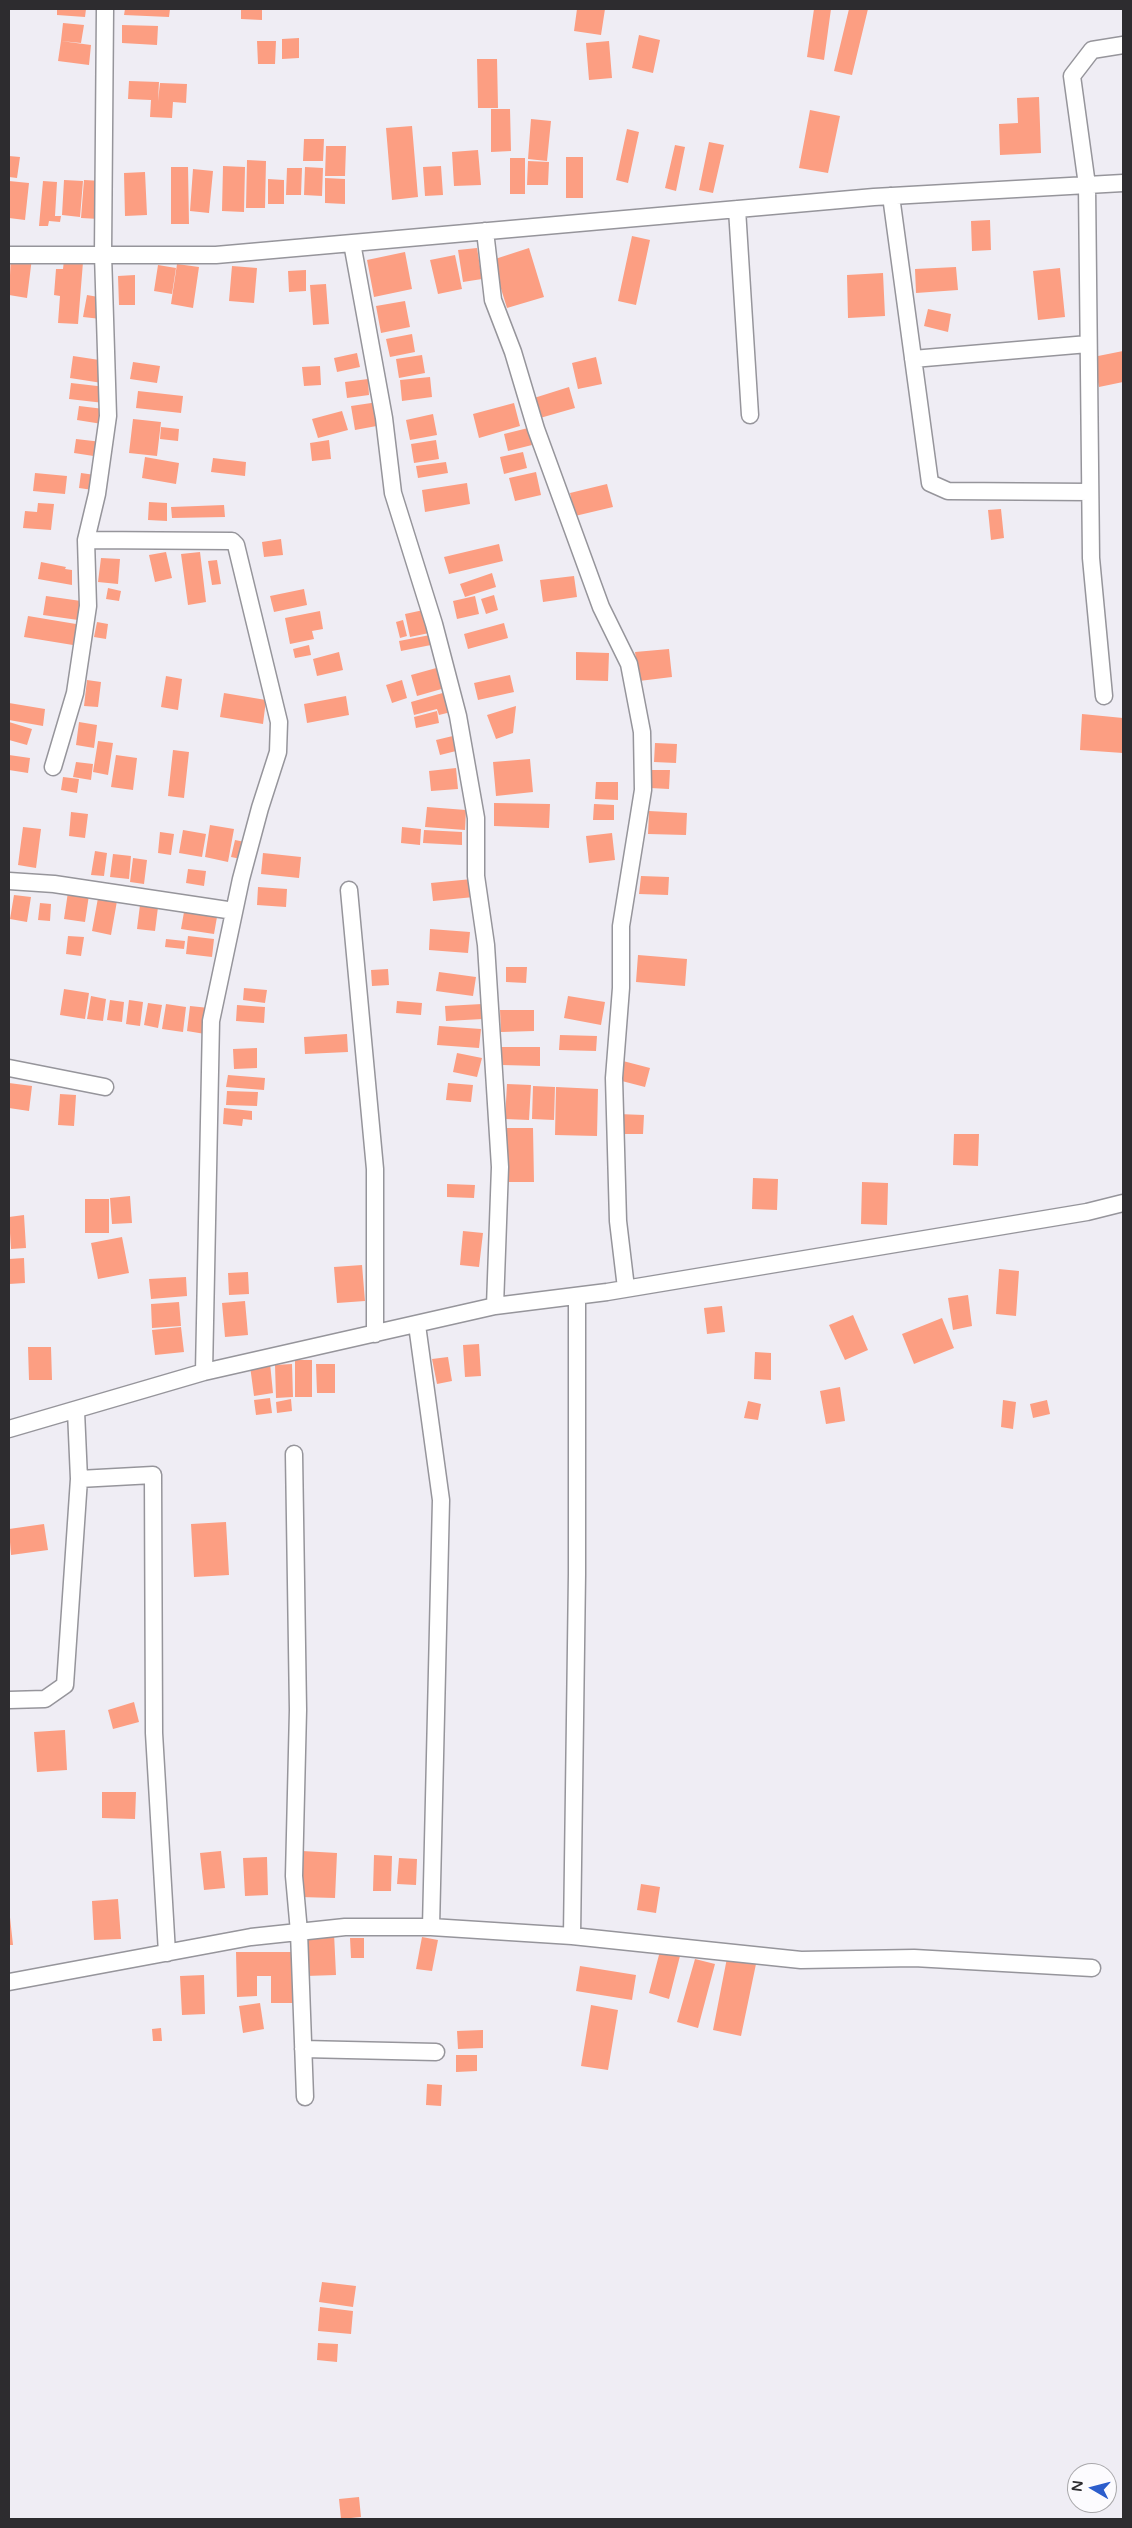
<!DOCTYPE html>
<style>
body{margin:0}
#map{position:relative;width:1132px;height:2528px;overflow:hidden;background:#efedf4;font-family:"Varela Round",sans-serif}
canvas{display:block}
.frame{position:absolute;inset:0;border:10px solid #2d2c2f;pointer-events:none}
.north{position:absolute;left:1067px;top:2463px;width:50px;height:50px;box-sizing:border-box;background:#fcfbfe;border:1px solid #a9a8ab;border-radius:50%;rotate:278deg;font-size:14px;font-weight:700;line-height:20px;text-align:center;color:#2d2c2f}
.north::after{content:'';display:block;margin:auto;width:18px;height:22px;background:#2c5dcc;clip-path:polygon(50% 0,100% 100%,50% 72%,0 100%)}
</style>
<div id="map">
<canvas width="1132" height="2528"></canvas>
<div class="frame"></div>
<div class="north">N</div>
</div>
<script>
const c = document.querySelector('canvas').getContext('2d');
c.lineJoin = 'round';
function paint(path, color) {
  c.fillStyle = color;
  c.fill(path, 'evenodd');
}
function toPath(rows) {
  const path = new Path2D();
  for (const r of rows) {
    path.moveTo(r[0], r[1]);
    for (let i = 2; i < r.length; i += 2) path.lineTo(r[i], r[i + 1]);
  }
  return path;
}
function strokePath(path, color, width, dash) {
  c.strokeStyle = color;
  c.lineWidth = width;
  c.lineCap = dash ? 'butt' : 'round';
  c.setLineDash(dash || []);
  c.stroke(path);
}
paint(toPath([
 [57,9,86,9,85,17,57,15],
 [125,9,170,9,169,17,124,15],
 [241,9,262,9,262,20,241,19],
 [577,9,605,9,601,35,574,31],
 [814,9,831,9,824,60,807,57],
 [849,9,868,9,852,75,834,71],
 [63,23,84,25,81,43,61,41],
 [122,25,158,26,157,45,122,43],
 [639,35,660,40,653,73,632,68],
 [299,38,299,58,282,59,282,39],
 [61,41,91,45,89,65,58,61],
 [257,41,276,41,275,64,258,64],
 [609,41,612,78,589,80,586,43],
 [477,59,497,59,498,108,478,108],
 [129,81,159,82,158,101,160,83,187,84,186,103,173,102,172,118,150,117,151,100,128,99],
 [1039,97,1041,153,1000,155,999,124,1018,123,1017,98],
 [491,109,510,109,511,151,491,152],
 [810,110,840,116,828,173,799,168],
 [531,119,551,121,547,161,528,159],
 [412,126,418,197,392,200,386,128],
 [627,129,639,132,628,183,616,180],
 [304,139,324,139,323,161,303,161],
 [709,142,724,145,713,193,699,190],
 [675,145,685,147,676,191,665,188],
 [326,146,346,146,345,176,325,176],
 [478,150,481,185,454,186,452,152],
 [9,156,20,157,17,178,9,177],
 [566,157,583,157,583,198,566,198],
 [510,158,525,158,525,194,510,194],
 [247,160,266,161,265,208,246,208],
 [528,161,549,162,548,185,527,185],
 [223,166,245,167,244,212,222,211],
 [441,166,443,195,425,196,423,167],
 [171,167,188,167,189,224,171,224],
 [305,167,323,168,322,196,304,195],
 [287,168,302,168,301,195,286,195],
 [193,169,213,171,209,213,190,211],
 [145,172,147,215,125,216,124,173],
 [325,178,345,179,345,204,325,203],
 [268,179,284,180,284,204,268,204],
 [64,180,83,181,80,217,62,215],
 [84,180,102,181,99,219,81,218],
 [9,181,29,183,25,220,9,218],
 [43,181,57,182,55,216,61,216,60,222,49,221,48,226,39,226],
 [990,220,991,250,972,251,971,221],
 [632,236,650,240,636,305,618,301],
 [477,248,482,279,463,282,458,250],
 [529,248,544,297,507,308,492,260],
 [405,252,412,289,374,297,367,260],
 [11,255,32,258,27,298,9,295],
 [455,255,462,289,438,294,430,260],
 [64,260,83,262,78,324,58,323,60,296,54,295,56,269,63,269],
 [177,264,199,267,193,308,171,304],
 [158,265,176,268,172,294,154,291],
 [232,266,257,268,254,303,229,301],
 [956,267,958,290,916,293,915,269],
 [1060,268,1065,317,1038,320,1033,271],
 [306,270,306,291,289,292,288,271],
 [883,273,885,316,848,318,847,275],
 [135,275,135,305,119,305,118,276],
 [326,284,329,324,313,325,310,285],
 [87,295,104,298,101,319,83,317],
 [405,301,410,327,381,333,376,306],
 [928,309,951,314,948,332,924,326],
 [412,334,415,352,390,357,386,339],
 [1123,351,1123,382,1099,387,1093,357],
 [357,353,360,367,337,372,334,358],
 [422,355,425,373,399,378,396,359],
 [73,356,106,361,102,383,70,378],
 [596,357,602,384,578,389,572,363],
 [133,362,160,366,157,383,130,379],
 [320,366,321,385,304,386,302,367],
 [430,377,432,397,402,401,400,380],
 [368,379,369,395,347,398,345,382],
 [71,383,106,387,104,403,69,399],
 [569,387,575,408,540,418,534,398],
 [138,391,183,396,181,413,136,408],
 [378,402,382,425,355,430,351,406],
 [514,403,520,426,479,438,473,414],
 [79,406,104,409,102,424,77,420],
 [342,411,348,430,318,438,312,419],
 [433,414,437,435,410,440,406,420],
 [133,419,161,422,157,456,129,453],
 [161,427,179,429,178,441,160,439],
 [528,428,532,445,508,451,504,434],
 [76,439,102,442,100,457,74,453],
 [329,440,331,459,312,461,310,443],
 [436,440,439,459,414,463,411,444],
 [523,452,527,468,504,474,500,457],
 [145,457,179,463,176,484,142,478],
 [213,458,246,462,245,476,211,472],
 [446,462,448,473,418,478,416,466],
 [536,472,541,495,515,501,509,478],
 [35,473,67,476,65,494,33,491],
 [81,473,95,475,93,490,79,488],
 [467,483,470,504,425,512,422,490],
 [607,484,613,507,575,516,570,493],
 [149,502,167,503,167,521,148,520],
 [38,503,54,504,51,530,23,528,25,511,37,512],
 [224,505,225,517,172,518,171,507],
 [1001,509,1004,538,991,540,988,510],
 [281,539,283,555,264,557,262,542],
 [499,544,503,561,449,574,444,557],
 [166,552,172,578,155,582,149,555],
 [200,552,206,602,188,605,181,554],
 [101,558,120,559,118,584,98,582],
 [217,560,221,584,212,585,208,561],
 [41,562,66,567,65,569,72,570,72,585,38,579],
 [492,573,496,587,465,597,460,584],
 [574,576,577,597,543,602,540,580],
 [108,588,121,591,119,601,106,599],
 [304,589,307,605,274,612,270,596],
 [494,595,498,610,486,614,481,599],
 [46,596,81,601,78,620,43,615],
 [475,596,479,614,457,619,453,601],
 [428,609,434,632,410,637,405,614],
 [320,611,323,629,312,631,314,639,290,644,285,618],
 [28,616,82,625,79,646,24,637],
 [403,620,407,636,400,638,396,622],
 [97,622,108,624,106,639,94,637],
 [504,623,508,638,468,649,464,634],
 [430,635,431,645,401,651,399,641],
 [309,645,311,655,295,658,293,649],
 [669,649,672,677,639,681,635,652],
 [339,652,343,670,317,676,313,659],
 [576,652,609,653,608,681,576,680],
 [440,667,445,688,417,696,411,675],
 [510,675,514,692,478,700,474,683],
 [166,676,182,679,178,710,161,707],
 [87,680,101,682,98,707,84,706],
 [402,680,407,698,392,703,386,685],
 [446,692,451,712,439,715,437,709,414,715,411,702],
 [224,693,266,700,263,724,220,717],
 [346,696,349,715,307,723,304,704],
 [9,703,45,709,43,726,9,720],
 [516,706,513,733,496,739,487,715],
 [437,711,439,723,416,728,414,717],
 [1082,714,1123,718,1123,753,1080,750],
 [9,722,32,729,27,745,9,740],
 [79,722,97,725,94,748,76,745],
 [457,735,460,750,440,755,436,740],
 [98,741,113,743,108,775,93,772],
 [655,743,677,744,676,763,654,762],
 [173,750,189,752,184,798,168,796],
 [9,755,30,758,28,773,9,770],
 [116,755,137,758,133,790,111,787],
 [530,759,533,792,496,796,493,762],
 [76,762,93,764,91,780,73,777],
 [456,768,458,789,431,791,429,771],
 [651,770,670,770,669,789,650,788],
 [63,777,79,779,77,793,61,790],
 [596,782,618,782,618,800,595,799],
 [494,803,550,804,549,828,494,826],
 [594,804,614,805,614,820,593,820],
 [427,807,466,810,465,830,425,827],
 [649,811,687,813,686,835,648,834],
 [71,812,88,814,85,838,69,836],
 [210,825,234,829,228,862,205,857],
 [23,827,41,829,36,868,18,865],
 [402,827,421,829,420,845,401,843],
 [183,830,206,834,202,857,179,853],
 [424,830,462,832,462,845,423,843],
 [160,832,174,834,171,855,158,853],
 [612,833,615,860,589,863,586,836],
 [235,840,245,842,241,859,231,857],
 [95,851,107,853,104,876,91,875],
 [263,853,301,857,299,878,261,874],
 [113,854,131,856,129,879,110,877],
 [133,858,147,860,144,884,130,882],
 [188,869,206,871,204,886,186,883],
 [641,876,669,877,668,895,639,894],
 [472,879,474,897,433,901,431,883],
 [258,887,287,889,286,907,257,905],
 [68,892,89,895,85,922,64,919],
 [14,895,31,897,27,922,10,919],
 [98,898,117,901,111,935,92,931],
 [40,903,51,904,50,921,38,920],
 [140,905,158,907,155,931,137,929],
 [184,912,217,917,214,934,181,929],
 [430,929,470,932,468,953,429,950],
 [68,936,84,937,81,956,66,954],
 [188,936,214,939,212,957,186,954],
 [166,939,185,941,184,949,165,947],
 [638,955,687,959,685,986,636,982],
 [506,967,527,967,526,983,506,982],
 [388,969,389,985,372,986,371,970],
 [439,972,476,977,473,996,436,991],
 [244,988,267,990,265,1003,243,1000],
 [64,989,89,993,85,1019,60,1015],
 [91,996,106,999,103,1021,87,1019],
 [568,996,605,1002,601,1025,564,1018],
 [110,1000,124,1002,122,1022,107,1020],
 [129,1000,143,1002,140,1026,126,1024],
 [397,1001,422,1003,421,1015,396,1013],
 [148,1003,162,1005,158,1028,144,1025],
 [166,1004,186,1007,183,1032,162,1029],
 [482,1004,483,1019,446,1021,445,1006],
 [237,1005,265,1007,264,1023,236,1021],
 [190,1006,209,1008,205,1034,187,1031],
 [500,1010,534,1010,534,1031,501,1032],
 [439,1026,481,1029,479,1048,437,1045],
 [347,1034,348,1052,305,1054,304,1037],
 [560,1035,597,1036,596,1051,559,1050],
 [502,1047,540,1047,540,1066,502,1065],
 [257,1048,257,1068,234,1069,233,1049],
 [457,1053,482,1058,477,1077,453,1072],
 [623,1061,650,1068,645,1087,618,1080],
 [228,1075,265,1078,264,1090,226,1087],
 [9,1083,32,1086,29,1111,9,1108],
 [448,1083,473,1085,471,1102,446,1100],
 [507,1084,531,1085,529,1120,505,1119],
 [533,1086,555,1087,554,1120,532,1119],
 [556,1087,598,1089,597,1136,555,1135],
 [227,1091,258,1092,257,1106,226,1105],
 [60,1094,76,1095,74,1126,58,1125],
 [224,1108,252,1111,252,1120,243,1119,242,1126,223,1124],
 [618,1114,644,1115,643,1134,618,1134],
 [505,1128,533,1128,534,1182,505,1182],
 [954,1134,979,1134,978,1166,953,1165],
 [753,1178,778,1179,777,1210,752,1209],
 [862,1182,888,1183,887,1225,861,1224],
 [447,1184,475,1185,474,1198,447,1197],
 [130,1196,132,1223,112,1224,110,1198],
 [85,1199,109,1199,109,1233,85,1233],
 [24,1215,26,1248,11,1249,9,1217],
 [463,1231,483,1233,479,1267,460,1265],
 [122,1237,129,1273,98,1279,91,1243],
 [24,1258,25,1283,9,1284,9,1259],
 [362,1265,365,1301,337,1303,334,1267],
 [999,1269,1019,1271,1016,1316,996,1314],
 [248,1272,249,1294,229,1295,228,1273],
 [186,1277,187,1296,151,1299,149,1279],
 [968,1295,972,1326,953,1330,948,1298],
 [245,1301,248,1335,225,1337,222,1303],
 [179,1302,181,1326,152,1328,151,1304],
 [722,1306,725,1332,707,1334,704,1308],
 [853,1315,868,1350,845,1360,829,1325],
 [942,1318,954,1348,914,1364,902,1334],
 [181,1327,184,1352,155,1355,152,1330],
 [479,1344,481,1376,465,1377,463,1345],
 [28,1347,51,1347,52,1380,29,1380],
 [755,1352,771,1353,771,1380,754,1379],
 [448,1357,452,1381,437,1384,432,1359],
 [295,1360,312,1360,312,1397,295,1397],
 [270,1363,273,1393,254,1396,250,1366],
 [292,1364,293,1397,276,1398,275,1365],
 [316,1364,335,1364,335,1393,317,1393],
 [840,1387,845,1421,826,1424,820,1391],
 [270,1398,272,1413,256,1415,254,1400],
 [291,1399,292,1411,277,1413,276,1402],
 [1003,1400,1016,1402,1013,1429,1001,1427],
 [1047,1400,1050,1414,1033,1418,1030,1404],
 [748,1401,761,1404,758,1420,744,1418],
 [226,1522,229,1575,194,1577,191,1524],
 [44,1524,48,1550,11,1555,9,1529],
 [134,1702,139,1722,113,1729,108,1710],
 [65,1730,67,1770,37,1772,34,1732],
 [102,1792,136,1792,135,1819,102,1818],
 [221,1851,225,1888,204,1890,200,1853],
 [302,1851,337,1853,335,1898,300,1897],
 [374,1855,392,1856,391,1891,373,1891],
 [267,1857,268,1895,245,1896,243,1858],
 [399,1858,417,1859,416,1885,397,1884],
 [641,1884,660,1887,656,1913,637,1910],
 [118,1899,121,1939,94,1940,92,1901],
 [9,1908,13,1945,9,1945],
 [334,1933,336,1975,306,1976,305,1935],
 [422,1937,438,1940,432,1971,416,1969],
 [350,1938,364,1938,364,1958,351,1958],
 [660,1951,680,1956,669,1999,649,1993],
 [236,1952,294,1952,294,2003,271,2003,271,1976,257,1976,257,1996,237,1997],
 [727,1958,756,1964,741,2036,713,2030],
 [695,1959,715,1964,698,2028,677,2022],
 [580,1966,636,1975,632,2000,576,1991],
 [204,1975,205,2014,182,2015,180,1976],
 [260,2003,264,2029,243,2033,239,2006],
 [591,2005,618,2010,608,2070,581,2066],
 [161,2028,162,2041,153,2041,152,2029],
 [483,2030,483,2048,458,2049,457,2031],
 [456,2055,477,2055,477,2071,456,2072],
 [427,2084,442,2085,441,2106,426,2105],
 [322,2282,356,2286,353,2307,319,2302],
 [320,2307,353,2311,351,2334,318,2331],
 [318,2343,338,2344,337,2362,317,2360],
 [359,2497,361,2517,341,2519,339,2499]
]), '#fc9e82');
const minor = toPath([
 [891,196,930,483,948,491,1090,492],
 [737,209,750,415],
 [485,231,493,300,513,352,536,429,601,607,629,664,642,732,643,790,621,926,621,988,614,1078,618,1221,626,1288],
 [352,243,384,418,393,493,434,624,458,716,476,818,476,876,486,945,500,1167,495,1306],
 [9,255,216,255,874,197,1123,183],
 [913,359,1088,344],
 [86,540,232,541,236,545,279,722,278,752,260,808,241,879,211,1021,204,1372],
 [1104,696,1091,558,1087,185,1072,76,1092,50,1123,45],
 [53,767,75,693,88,606,86,540,97,494,108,416,103,254,105,9],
 [9,881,54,884,234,911],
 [349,890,375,1169,375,1334],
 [9,1068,105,1087],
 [417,1325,441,1500,431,1927],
 [9,1429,204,1372,495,1306,607,1292,1087,1212,1123,1203],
 [294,1454,298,1710,294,1876,299,1932,305,2097],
 [79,1479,153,1475,154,1733,167,1953],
 [9,1700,45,1699,65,1685,79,1479,76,1411],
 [572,1936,577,1574,577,1296],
 [9,1982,251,1937,345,1927,431,1927,572,1936,801,1960,914,1958,1092,1968],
 [303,2049,436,2052]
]);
strokePath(minor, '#96959b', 19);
strokePath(minor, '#fff', 16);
</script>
